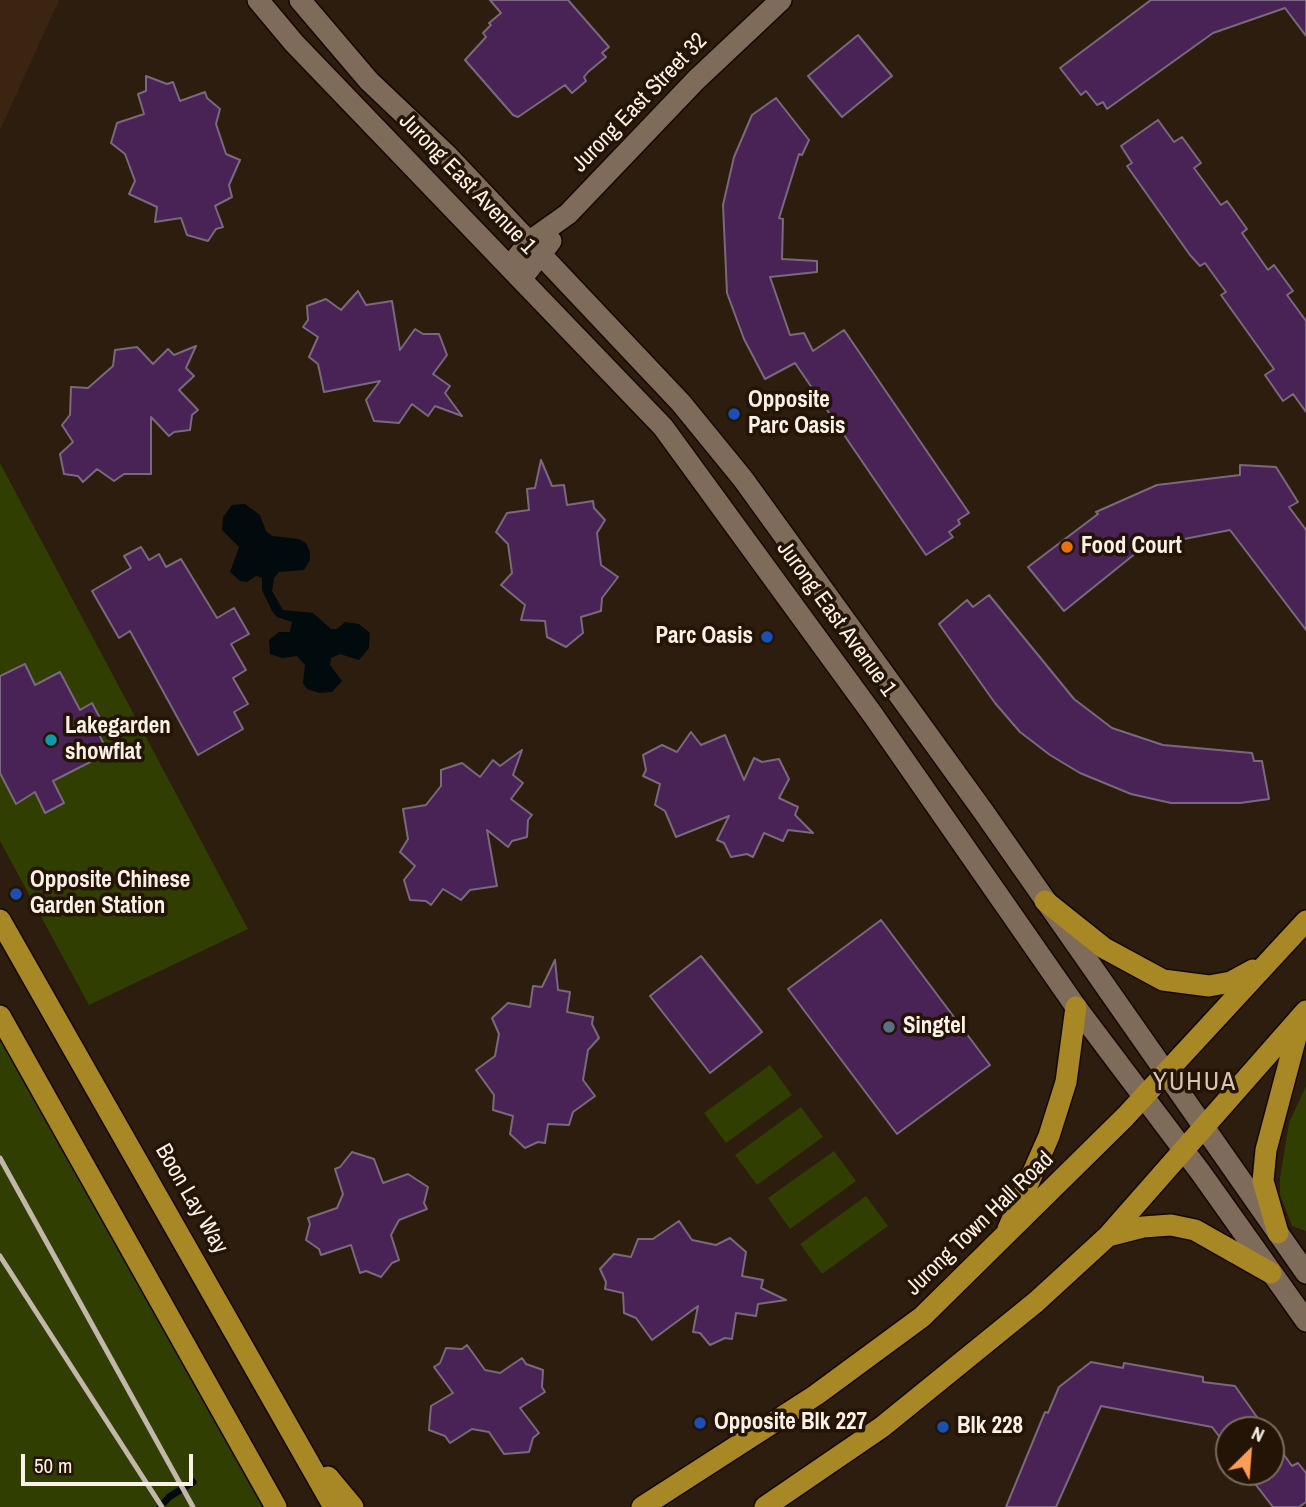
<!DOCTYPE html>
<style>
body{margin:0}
#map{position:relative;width:1306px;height:1507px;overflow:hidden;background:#2d1d0e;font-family:"Archivo Narrow",sans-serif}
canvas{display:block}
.north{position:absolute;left:1215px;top:1416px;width:70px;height:70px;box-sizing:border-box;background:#231405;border:2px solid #7a6c5f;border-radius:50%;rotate:25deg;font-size:19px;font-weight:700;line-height:28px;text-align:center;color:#fcf1e7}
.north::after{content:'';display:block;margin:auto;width:24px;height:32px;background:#fe9c58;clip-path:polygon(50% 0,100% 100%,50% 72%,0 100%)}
.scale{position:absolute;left:21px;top:1454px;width:172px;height:32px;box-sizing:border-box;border:4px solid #fcf1e7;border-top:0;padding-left:9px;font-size:21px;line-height:24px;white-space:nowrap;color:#fcf1e7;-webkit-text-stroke:5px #231405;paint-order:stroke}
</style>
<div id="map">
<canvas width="1306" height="1507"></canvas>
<div class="north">N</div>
<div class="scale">50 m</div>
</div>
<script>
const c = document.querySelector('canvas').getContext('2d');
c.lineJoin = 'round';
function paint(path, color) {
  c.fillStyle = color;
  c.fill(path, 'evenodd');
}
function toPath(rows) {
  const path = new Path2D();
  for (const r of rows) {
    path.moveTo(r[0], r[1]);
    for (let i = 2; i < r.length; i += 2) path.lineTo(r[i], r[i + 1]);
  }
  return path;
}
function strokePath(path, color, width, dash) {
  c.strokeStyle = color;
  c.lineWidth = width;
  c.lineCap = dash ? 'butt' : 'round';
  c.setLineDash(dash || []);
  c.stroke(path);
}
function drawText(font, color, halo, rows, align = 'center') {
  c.font = font + ' "Archivo Narrow",sans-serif';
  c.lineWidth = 7;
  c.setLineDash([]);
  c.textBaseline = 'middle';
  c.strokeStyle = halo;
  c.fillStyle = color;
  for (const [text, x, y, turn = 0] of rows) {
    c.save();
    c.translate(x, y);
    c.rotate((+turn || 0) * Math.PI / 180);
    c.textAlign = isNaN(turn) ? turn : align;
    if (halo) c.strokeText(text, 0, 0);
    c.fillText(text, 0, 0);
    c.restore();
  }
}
paint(toPath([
 [0,0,59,0,0,130]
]), '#3b2511');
paint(toPath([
 [0,463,248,929,89,1005,0,841],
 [0,1016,264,1507,0,1507],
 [770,1065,792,1095,726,1143,704,1113],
 [1306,1086,1306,1231,1292,1226,1280,1195,1280,1178,1289,1123],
 [801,1107,823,1137,757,1185,735,1155],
 [834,1151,856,1181,790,1229,768,1198],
 [866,1196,888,1226,822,1274,800,1244]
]), '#303e01');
paint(toPath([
 [245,504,260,515,266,531,272,536,299,539,306,543,310,552,310,560,304,570,279,572,274,578,272,591,283,610,313,613,331,629,337,629,345,622,359,624,370,633,369,648,359,660,340,654,331,658,330,665,342,681,332,692,319,693,307,689,303,683,305,665,297,656,282,658,270,654,269,640,279,632,290,632,292,622,277,617,272,611,262,590,262,578,256,576,247,582,240,581,230,572,239,547,222,530,223,517,232,505]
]), '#010a0c');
strokePath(toPath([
 [160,1507,169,1497,193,1482]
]), '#010a0c', 7);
const building = toPath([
 [490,0,568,0,609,47,602,53,606,57,588,72,584,77,586,81,572,93,565,85,518,117,513,115,465,60,486,37,483,33,491,25,489,23,501,13,490,0],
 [1151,0,1306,0,1306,36,1285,8,1213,33,1107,109,1103,102,1097,105,1086,91,1081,95,1060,68,1151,0],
 [858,35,892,76,842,117,808,76,858,35],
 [146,76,167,84,173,82,180,101,205,92,207,98,220,109,216,124,226,154,240,160,229,185,232,197,215,206,223,227,216,229,208,241,187,235,181,218,155,222,157,207,129,194,135,181,125,154,111,143,117,123,144,114,138,94,146,91,146,76],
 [776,98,809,140,802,155,799,154,779,218,783,219,782,259,817,261,817,272,770,277,790,335,804,333,813,351,844,330,969,513,958,520,960,524,949,532,953,537,926,555,795,363,765,379,744,339,727,293,723,205,734,157,752,115,776,98],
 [1158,120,1174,142,1182,137,1201,163,1194,168,1221,205,1227,201,1247,229,1242,233,1268,270,1274,265,1293,291,1287,295,1306,321,1306,412,1293,394,1283,401,1265,375,1274,369,1221,295,1226,292,1205,263,1200,266,1190,255,1127,166,1132,163,1121,146,1158,120],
 [358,291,366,305,392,301,400,350,415,329,423,334,439,334,447,355,433,374,450,386,445,393,462,416,435,406,428,416,412,404,399,423,374,421,366,400,380,381,324,392,318,364,309,357,318,337,303,327,308,320,307,306,326,299,341,310,358,291],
 [196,346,186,368,194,376,179,390,198,410,192,415,190,430,174,432,169,436,151,417,151,474,124,474,114,481,97,469,83,482,78,476,64,474,60,454,73,442,62,425,70,415,71,387,88,388,113,366,115,350,137,347,153,364,168,349,174,355,196,346],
 [541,460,552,486,564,485,567,505,593,501,594,508,605,520,597,533,601,565,618,577,602,598,601,611,581,617,583,633,566,647,547,637,545,621,521,620,525,605,501,585,512,573,508,544,496,532,507,513,529,510,527,489,535,488,541,460],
 [1240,465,1276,467,1298,502,1289,507,1306,530,1306,630,1230,530,1169,542,1136,553,1064,611,1028,567,1098,514,1096,512,1157,485,1240,475,1240,465],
 [141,547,149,560,159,554,166,567,181,559,217,618,234,608,249,634,231,644,246,670,233,678,248,704,234,712,243,729,198,755,130,631,119,638,92,591,131,568,124,556,141,547],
 [989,595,1074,699,1112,728,1163,745,1252,753,1254,761,1262,761,1269,799,1240,803,1171,803,1131,794,1080,773,1050,755,1020,732,995,703,939,624,967,600,973,607,989,595],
 [25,664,35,685,60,672,80,710,92,703,103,724,99,734,105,747,95,752,98,758,53,781,64,803,45,813,35,792,16,804,0,773,0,676,25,664],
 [691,732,701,745,725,735,744,780,754,758,762,762,779,759,789,779,779,798,798,807,795,815,813,833,788,830,783,841,764,833,753,857,747,854,731,857,724,843,717,840,729,816,676,837,665,811,655,805,660,784,643,776,646,770,643,755,662,745,677,752,691,732],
 [522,750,513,775,523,783,511,799,532,815,528,820,527,837,512,841,508,847,487,830,497,886,470,890,461,900,443,889,431,905,426,901,410,900,404,880,415,866,400,852,408,839,403,809,426,805,441,786,441,770,462,763,480,777,493,760,500,766,522,750],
 [881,920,990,1065,897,1134,788,989,881,920],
 [701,956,762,1032,710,1073,650,996,701,956],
 [555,960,558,990,570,992,567,1012,593,1017,592,1024,599,1038,588,1050,583,1080,595,1096,573,1112,569,1125,548,1124,545,1143,538,1142,525,1148,510,1134,513,1116,493,1110,494,1095,476,1070,495,1056,499,1034,492,1018,508,1003,530,1007,533,986,542,987,555,960],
 [352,1152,374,1159,383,1183,408,1174,428,1187,424,1203,427,1209,399,1220,391,1235,399,1260,392,1263,381,1277,366,1271,360,1273,351,1245,321,1255,319,1249,306,1240,310,1224,308,1218,337,1208,343,1194,335,1169,340,1167,352,1152],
 [679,1221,692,1240,716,1245,730,1238,746,1252,742,1276,763,1280,761,1288,786,1300,758,1304,756,1316,736,1313,732,1339,725,1338,710,1345,700,1333,693,1332,698,1306,652,1340,636,1318,624,1313,623,1293,605,1289,606,1282,600,1269,614,1254,631,1257,638,1239,653,1239,679,1221],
 [467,1345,485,1370,500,1373,522,1358,526,1364,543,1370,542,1387,545,1392,520,1408,539,1433,533,1438,529,1452,504,1454,489,1432,472,1429,450,1443,445,1436,429,1430,431,1406,453,1393,434,1367,440,1363,446,1348,462,1349,467,1345],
 [1091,1362,1123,1368,1124,1363,1203,1377,1203,1382,1235,1386,1266,1430,1229,1430,1229,1449,1212,1427,1101,1406,1056,1507,1006,1507,1045,1412,1048,1413,1059,1387,1091,1362],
 [1271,1437,1292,1466,1298,1463,1306,1473,1306,1502,1299,1507,1273,1507,1246,1472,1271,1472,1271,1437]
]);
paint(building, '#492256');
strokePath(building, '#78697d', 2);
const minor = toPath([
 [510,266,530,241,568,214,696,80,781,0],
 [522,278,551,241]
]);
const tertiary = toPath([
 [258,0,294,43,663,427,873,715,1076,1007,1201,1173,1306,1321],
 [300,0,369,81,446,154,681,403,743,479,983,811,1306,1273]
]);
const primary = toPath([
 [1045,901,1104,948,1163,980,1209,986,1231,982,1253,970],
 [0,920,334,1507],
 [0,1016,276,1507],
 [1008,1229,1049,1136,1066,1082,1076,1007],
 [1278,1233,1263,1181,1266,1150,1300,1022],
 [1108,1236,1143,1227,1171,1225,1195,1230,1271,1273],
 [328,1477,353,1507],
 [642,1507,816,1395,922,1317,1125,1117,1306,921],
 [765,1507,882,1427,1036,1302,1108,1236,1306,1011]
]);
strokePath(minor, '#150700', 24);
strokePath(tertiary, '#150700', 24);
strokePath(primary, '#150700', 24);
strokePath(minor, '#7f6b5a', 21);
strokePath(tertiary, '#7f6b5a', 21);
strokePath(primary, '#a88725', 21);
strokePath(toPath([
 [0,1158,193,1507],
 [0,1256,162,1507]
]), '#c3b7ab', 5);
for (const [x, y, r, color] of [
 [734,414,7,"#1a4fb4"],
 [1067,547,7,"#e8710a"],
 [767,637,7,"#1a4fb4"],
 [51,740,7,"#0f9aa8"],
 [16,894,7,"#1a4fb4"],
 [889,1027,7,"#5c6f8a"],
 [700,1423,7,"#1a4fb4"],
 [943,1427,7,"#1a4fb4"]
]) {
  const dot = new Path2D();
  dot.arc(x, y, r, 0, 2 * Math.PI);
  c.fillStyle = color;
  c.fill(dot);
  strokePath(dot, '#231405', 2.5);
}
drawText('23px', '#fcf1e7', '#231405', [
 ["Jurong East Street 32",640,103,-46],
 ["Jurong East Avenue 1",467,184,46],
 ["Jurong East Avenue 1",836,619,54],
 ["Boon Lay Way",191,1199,60],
 ["Jurong Town Hall Road",980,1224,-44]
]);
drawText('bold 23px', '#fcf1e7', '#231405', [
 ["Opposite",748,401],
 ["Parc Oasis",748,427],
 ["Food Court",1081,547],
 ["Parc Oasis",753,637,"right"],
 ["Lakegarden",65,727],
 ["showflat",65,753],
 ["Opposite Chinese",30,881],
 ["Garden Station",30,907],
 ["Singtel",903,1027],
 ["Opposite Blk 227",714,1423],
 ["Blk 228",957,1427]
], 'left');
c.letterSpacing = '2px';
drawText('26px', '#dac4b1', '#231405', [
 ["YUHUA",1195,1083]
]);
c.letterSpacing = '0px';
</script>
